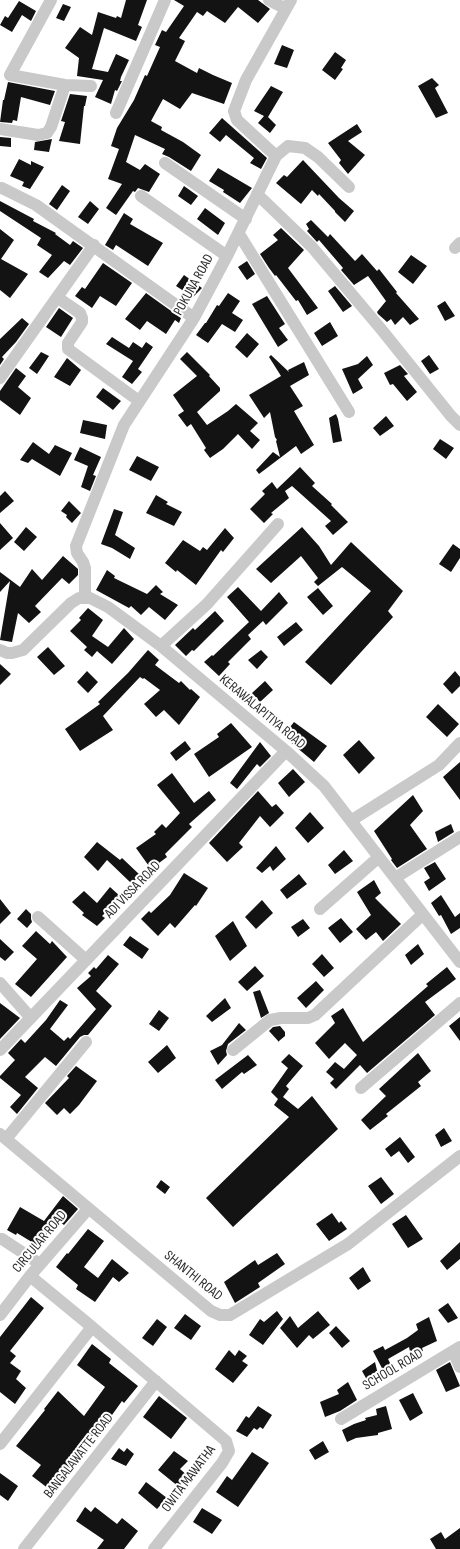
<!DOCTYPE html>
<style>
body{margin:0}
canvas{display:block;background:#fff}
</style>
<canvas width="460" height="1549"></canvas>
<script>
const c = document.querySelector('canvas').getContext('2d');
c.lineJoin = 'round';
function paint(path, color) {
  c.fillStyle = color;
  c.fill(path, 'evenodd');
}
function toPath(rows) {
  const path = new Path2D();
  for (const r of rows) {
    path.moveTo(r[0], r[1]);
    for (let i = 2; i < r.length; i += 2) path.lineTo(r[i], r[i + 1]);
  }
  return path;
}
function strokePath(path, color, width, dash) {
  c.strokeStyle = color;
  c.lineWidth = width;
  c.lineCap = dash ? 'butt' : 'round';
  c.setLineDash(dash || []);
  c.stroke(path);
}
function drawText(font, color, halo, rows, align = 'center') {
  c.font = font + ' "Sofia Sans Condensed",sans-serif';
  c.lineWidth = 4;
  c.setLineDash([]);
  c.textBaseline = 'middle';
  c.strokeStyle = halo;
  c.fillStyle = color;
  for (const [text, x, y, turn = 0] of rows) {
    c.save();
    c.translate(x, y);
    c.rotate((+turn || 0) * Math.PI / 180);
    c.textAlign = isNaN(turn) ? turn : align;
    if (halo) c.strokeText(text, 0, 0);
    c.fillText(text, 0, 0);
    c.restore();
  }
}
paint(toPath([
 [126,0,147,0,138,25,142,27,136,41,104,28,92,69,108,72,116,54,129,60,121,77,120,81,122,81,117,91,115,90,111,104,95,97,103,80,77,76,79,58,65,48,80,27,92,35,98,12,116,18,117,16,121,18],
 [174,0,258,0,270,9,258,23,238,7,225,23,207,11,203,16,197,12,179,38,185,41,175,61,197,73,199,68,213,75,232,83,224,104,192,93,180,109,163,99,151,121,162,127,161,130,183,142,201,155,191,171,169,157,162,154,165,149,135,135,126,162,140,170,145,164,160,174,149,192,138,188,135,192,133,191,116,215,106,208,122,184,108,179,119,149,111,146,117,128,134,100,145,75,147,76,160,47,155,45,162,30,166,32,184,6],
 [19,1,36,11,31,21,22,15,12,32,0,25,5,16,8,18],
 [63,4,71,7,64,21,56,18],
 [282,45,294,50,287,68,274,64],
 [335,52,346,60,341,68,343,69,335,80,322,70],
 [432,78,439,85,435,88,448,113,436,118,418,86],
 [8,82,55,91,50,105,21,97,17,121,13,120,12,123,0,122,3,100,4,100],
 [271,86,283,92,268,117,276,125,270,133,258,123,264,116,254,111],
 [70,94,87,96,85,106,84,106,80,144,59,141,65,122,61,121],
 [222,118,267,158,261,169,250,163,254,158,226,135,220,142,209,133],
 [357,124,362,132,348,141,365,155,348,174,339,163,341,160,328,143],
 [0,137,11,138,11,147,0,146],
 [52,139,49,152,34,150,35,142],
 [19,159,31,165,31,161,44,167,30,189,22,186,24,182,10,176],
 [303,160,339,198,354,211,345,222,335,212,335,211,319,194,318,196,312,190,301,204,276,183,284,175,287,177],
 [218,168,252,188,240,203,223,192,224,190,209,181],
 [62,185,70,191,57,210,49,204],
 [184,186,198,196,191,205,178,196],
 [0,201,34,219,33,221,56,233,55,234,70,245,73,241,83,248,70,265,64,261,48,278,39,272,52,255,37,245,41,238,0,211],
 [90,201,99,209,88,224,78,217],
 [205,208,225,223,218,235,197,219],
 [124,213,133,219,130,224,163,243,148,266,116,245,113,250,105,245],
 [311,220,328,237,330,234,355,261,362,254,377,271,379,269,397,292,396,293,419,319,410,325,403,317,395,325,391,319,387,322,378,314,377,312,386,301,368,276,354,285,341,270,343,268,319,240,317,242,307,231,309,229,306,224],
 [281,228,304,250,288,268,318,308,307,315,298,300,296,301,276,275,275,276,269,268,260,254,278,240,273,235],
 [0,229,14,240,1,259,28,274,10,298,0,290],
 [411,255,427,266,413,284,398,272],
 [247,261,255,274,247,280,238,267],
 [103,263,132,283,116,306,100,296,92,308,75,296,82,287,85,289],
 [184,275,202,288,193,297,176,286],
 [335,286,352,306,343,312,328,291],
 [146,293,181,318,179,323,175,320,166,334,147,321,140,330,125,319],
 [228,293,240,301,232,313,243,320,235,332,222,324,208,343,196,335,205,323,206,323,217,305,219,306],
 [267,296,285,324,279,328,288,340,278,347,252,304],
 [445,301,455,316,445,321,437,306],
 [59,308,73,318,61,337,46,327],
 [22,318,29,324,16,342,2,357,4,359,0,365,0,339],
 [330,322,338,336,322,346,314,333],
 [247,333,259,344,247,358,235,347],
 [112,337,129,348,133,342,142,348,146,342,153,347,138,369,142,372,132,384,122,377,133,361,106,344],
 [41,352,49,356,37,374,29,368],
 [187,352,210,375,209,376,220,388,220,391,197,412,207,425,228,411,236,404,258,423,250,431,260,440,252,449,238,434,223,449,210,458,204,450,206,448,191,424,187,427,178,415,184,411,173,395,197,376,180,359],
 [271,355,289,372,288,370,304,362,309,375,290,386,303,406,294,411,314,445,301,454,296,446,259,474,256,470,273,452,280,457,276,441,277,440,275,437,270,412,264,418,249,395,281,376,269,357],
 [429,355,439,369,430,374,421,361],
 [367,356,373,365,358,379,363,388,353,394,342,369,358,364],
 [67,358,81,370,70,386,54,377],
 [400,365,408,374,404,376,417,392,407,401,393,384,390,385,384,373],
 [16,368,26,376,18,387,31,398,20,415,0,400,0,391],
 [103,388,121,401,113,410,96,397],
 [336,414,338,419,342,441,333,443,329,418],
 [386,416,394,426,380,436,373,428],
 [83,420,107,425,105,439,80,433],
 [440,439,454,448,446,459,433,449],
 [33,442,49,454,55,445,72,453,60,476,32,459,28,463,20,460],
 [80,447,101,457,93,475,96,476,90,491,81,487,88,466,74,460],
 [137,456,159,467,151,481,129,470],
 [300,467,315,483,312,486,332,504,331,505,348,522,333,535,325,526,331,521,292,486,285,491,289,498,271,513,273,514,264,523,250,509,265,494,262,491,272,482,277,489],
 [5,491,14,501,0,513,0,496],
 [156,495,168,502,166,504,182,512,174,526,146,513],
 [69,501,81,513,72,523,66,517,67,515,61,511],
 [114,509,123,512,115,535,135,548,130,559,112,548,101,544],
 [0,523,13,538,0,550],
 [26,527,37,537,24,551,14,542],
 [302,527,319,546,331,565,351,542,403,591,388,611,393,617,331,685,305,662,371,591,342,567,318,586,314,582,318,578,301,556,271,583,256,569],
 [225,528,234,538,223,552,221,550,196,585,177,570,176,572,165,563,183,540,200,551,203,547,207,550],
 [453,544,460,549,460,558,451,572,439,564],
 [63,556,78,569,78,575,69,584,62,578,35,606,41,612,29,623,18,613,12,642,0,640,10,581,0,592,0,572,20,587,32,569,42,580],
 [107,570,115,576,114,578,147,594,156,585,163,592,160,594,178,605,165,620,149,607,141,615,131,606,129,608,96,590],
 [238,587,261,611,279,592,288,603,266,625,263,621,248,635,251,639,228,662,230,664,219,676,204,662,212,655,213,656,249,622,227,597],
 [318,588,333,606,323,615,307,597],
 [88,608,103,620,92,636,108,647,124,628,134,639,112,664,97,651,92,657,84,650,87,647,70,631,81,620,79,618],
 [215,611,224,621,194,651,192,650,186,656,175,645,193,628,195,630],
 [296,622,303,630,284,646,277,637],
 [48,647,65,666,54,675,37,657],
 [148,650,159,660,155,665,179,683,181,681,190,690,191,689,200,697,179,725,164,710,156,717,144,704,160,690,144,678,143,679,140,677,103,716,113,730,80,751,65,729,100,704,98,702,128,673],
 [261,650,268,657,257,669,248,660],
 [0,664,11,674,0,685],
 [87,671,98,682,88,693,77,682],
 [455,671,460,677,460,686,452,694,443,684],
 [265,681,273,690,260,702,252,693],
 [438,704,459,724,447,737,426,717],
 [294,722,327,746,314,762,283,736],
 [231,723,252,747,209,777,194,754,219,737,217,734],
 [359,740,375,758,359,774,343,755],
 [185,741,191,749,176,761,170,753],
 [260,742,271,756,260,767,257,764,237,789,230,783],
 [460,762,460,800,443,777],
 [293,769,305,782,289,797,278,783],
 [172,773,194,803,209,791,216,800,189,824,192,827,165,854,167,857,151,869,136,848,156,834,154,832,162,824,166,828,180,813,157,785],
 [258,791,272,807,276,804,284,813,270,827,260,816,239,843,243,847,227,862,209,843],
 [413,795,423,811,410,825,427,849,397,868,391,860,392,859,374,831],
 [310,812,324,828,308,843,295,828],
 [451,824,454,832,438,842,435,832],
 [97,842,120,860,122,858,141,876,131,883,107,860,98,871,84,857],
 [276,846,286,859,273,871,270,866,262,873,256,868],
 [344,850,353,861,335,874,328,865],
 [435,862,446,879,429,891,424,882,430,878,424,868],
 [184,873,208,888,196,906,195,905,175,928,170,923,158,936,141,919,149,911,151,913,170,895],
 [299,874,307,884,287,899,280,890],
 [374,880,381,893,375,898,401,924,383,941,376,932,366,940,356,929,371,915,357,892],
 [110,887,121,897,102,916,105,918,97,926,82,915,84,913,72,902,84,891,97,903],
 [441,895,455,917,460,913,460,928,451,934,441,915,439,916,431,903],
 [0,899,11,913,0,924],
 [262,900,273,913,256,929,245,917],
 [26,909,31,914,31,919,32,922,27,928,17,919],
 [341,918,353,932,340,943,328,928],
 [303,919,310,928,298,937,291,927],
 [233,921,247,946,230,961,215,936],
 [36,931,50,944,52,941,67,957,31,997,15,984,37,959,22,946],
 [130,936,149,949,142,959,123,945],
 [0,939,14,952,5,961,0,957],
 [418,944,424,954,411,965,405,955],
 [322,954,334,968,324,977,312,964],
 [108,955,119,964,96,991,112,1006,88,1035,84,1035,80,1037,56,1066,45,1057,25,1077,38,1088,17,1114,10,1107,21,1095,0,1078,0,1076,15,1060,8,1053,21,1039,25,1043,46,1020,60,1000,68,1005,50,1029,64,1041,68,1037,70,1039,96,1009,77,988,91,976,88,973,94,967,96,969],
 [255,966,264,976,247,991,238,982],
 [447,967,456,979,425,1002,435,1015,367,1073,360,1065,336,1089,330,1083,334,1079,326,1072,335,1062,344,1069,357,1055,345,1043,329,1059,315,1043,335,1023,331,1016,343,1008,363,1042,428,986,426,984],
 [316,981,324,990,306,1008,297,998],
 [260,990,269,1013,261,1018,253,992],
 [225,998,231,1008,212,1022,206,1016],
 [0,1003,20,1018,0,1039],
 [159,1010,169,1018,159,1031,149,1024],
 [460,1017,460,1041,449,1026],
 [239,1023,246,1030,228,1044,226,1051,227,1055,218,1065,210,1051,222,1045],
 [280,1026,285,1032,285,1036,279,1041,279,1042,269,1031,273,1027],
 [167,1045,176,1058,158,1073,148,1062],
 [418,1053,431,1071,418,1082,421,1086,386,1114,388,1116,370,1130,361,1120,386,1096,379,1089],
 [289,1054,303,1066,286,1086,289,1089,283,1097,298,1109,312,1096,338,1129,233,1227,206,1198,289,1117,274,1105,278,1099,271,1092,288,1068,281,1062],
 [248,1055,257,1065,244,1074,242,1072,222,1089,215,1080],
 [76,1066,97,1081,79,1105,70,1114,64,1108,57,1115,45,1103,69,1078,67,1076],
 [444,1128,452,1141,441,1147,435,1135],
 [400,1137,415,1157,408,1163,399,1151,391,1157,385,1149],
 [381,1177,394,1194,381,1204,368,1186],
 [161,1180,170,1187,165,1194,156,1187],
 [63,1196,78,1209,64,1225,55,1218,40,1247,17,1233,16,1235,7,1230,20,1207,44,1221],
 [332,1213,339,1223,341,1221,347,1229,329,1241,316,1224],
 [406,1215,423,1239,408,1248,392,1224],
 [88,1229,104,1241,84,1267,98,1278,112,1259,129,1273,119,1282,113,1277,95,1302,76,1289,78,1285,56,1267,67,1253,68,1254],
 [460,1242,460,1259,447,1270,440,1261],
 [277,1253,285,1264,258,1283,260,1287,235,1303,224,1282,255,1260,258,1265],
 [363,1267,371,1281,358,1290,349,1278],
 [31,1297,44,1308,10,1351,16,1356,10,1363,21,1371,16,1379,26,1388,15,1404,0,1392,0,1337],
 [448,1303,458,1318,448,1323,438,1310],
 [277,1311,283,1319,263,1345,249,1335,260,1319,264,1322],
 [318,1311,330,1325,313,1339,309,1335,297,1348,280,1328,290,1316,298,1328],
 [185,1314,201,1326,191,1340,174,1328],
 [429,1317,437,1341,422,1348,423,1351,411,1356,409,1347,388,1359,392,1367,384,1372,373,1351,383,1346,385,1350,407,1338,418,1330,416,1324],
 [157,1319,167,1327,153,1346,142,1338],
 [336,1326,350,1341,342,1348,329,1333],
 [92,1344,111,1359,109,1363,138,1386,124,1403,122,1401,107,1422,106,1421,84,1446,88,1449,76,1462,78,1463,70,1473,65,1469,49,1489,32,1476,41,1465,16,1446,45,1410,44,1409,58,1391,84,1416,105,1387,77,1365],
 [229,1350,235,1356,239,1350,247,1356,242,1361,248,1365,233,1383,215,1369],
 [375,1362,380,1383,371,1387,362,1371],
 [450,1362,460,1386,446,1392,436,1370],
 [348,1382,357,1400,340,1411,325,1417,320,1402,339,1394,337,1390],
 [413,1393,423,1413,410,1421,399,1400],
 [159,1396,187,1418,171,1439,143,1417],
 [258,1406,272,1415,263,1429,260,1427,257,1430,254,1428,247,1437,236,1431,246,1416,249,1418],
 [386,1406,392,1429,378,1433,378,1435,356,1438,347,1442,342,1430,354,1424,366,1420,365,1418,377,1415,376,1409],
 [323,1441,329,1452,315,1460,309,1450],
 [119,1448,124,1452,127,1448,134,1454,126,1466,111,1459],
 [174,1451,188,1461,180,1469,188,1476,179,1487,158,1470],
 [252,1452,269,1463,238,1507,216,1492,227,1476,232,1480],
 [0,1473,18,1486,8,1501,0,1495],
 [146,1482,167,1498,157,1509,138,1493],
 [85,1507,91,1512,95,1507,117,1524,122,1518,138,1531,124,1549,97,1549,104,1540,76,1521],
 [202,1508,222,1520,212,1534,193,1522],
 [460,1528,460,1549,436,1549,430,1539,441,1532,445,1539]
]), '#131313');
strokePath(toPath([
 [51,0,10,75,65,85,91,86],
 [269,0,286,9],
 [116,113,165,0],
 [0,129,38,135,47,133,51,127,65,85],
 [276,156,288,146,305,148,318,157,349,187],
 [165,163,246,219],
 [0,188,2,188,36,205,194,318],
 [257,194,312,247,381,329,451,416,460,425],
 [141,196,227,256],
 [239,234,349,412],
 [455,248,460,243],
 [58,298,80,313,82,318,82,322,68,343,68,349,139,401],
 [0,378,94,245],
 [85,597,85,568,83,562,77,553,76,546,124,425,194,318,227,256,276,156,237,120,234,111,246,80,291,0],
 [161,646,207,604,278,524],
 [0,650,7,653,12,653,23,650,71,603,79,598,90,598,108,607,161,646,286,751,324,786,460,962],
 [352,820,439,765,460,743],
 [395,878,460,837],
 [320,909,379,857],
 [38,917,86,960],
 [0,983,31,1018],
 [0,1050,286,751],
 [233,1050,270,1020,281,1018,308,1018,315,1015,422,915],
 [361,1088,460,1003],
 [0,1134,211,1311,220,1315,230,1315,348,1244,460,1156],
 [6,1139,86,1042],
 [0,1239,2,1239,40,1264],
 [30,1276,92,1327],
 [0,1315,30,1276,88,1209],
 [453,1351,460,1367],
 [341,1419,460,1347],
 [0,1444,92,1327,226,1441,229,1451,222,1463,154,1549],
 [24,1549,156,1381]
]), '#c9c9c9', 12);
drawText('14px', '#2c2c2c', '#fff', [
 ["POKUNA ROAD",194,285,-61],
 ["KERAWALAPITIYA ROAD",262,712,40],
 ["ADI VISSA ROAD",133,890,-46],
 ["CIRCULAR ROAD",40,1242,-50],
 ["SHANTHI ROAD",193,1276,39],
 ["SCHOOL ROAD",393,1370,-31],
 ["BANGALAWATTE ROAD",79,1456,-52],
 ["OWITA MAWATHA",189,1479,-53]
]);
</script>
